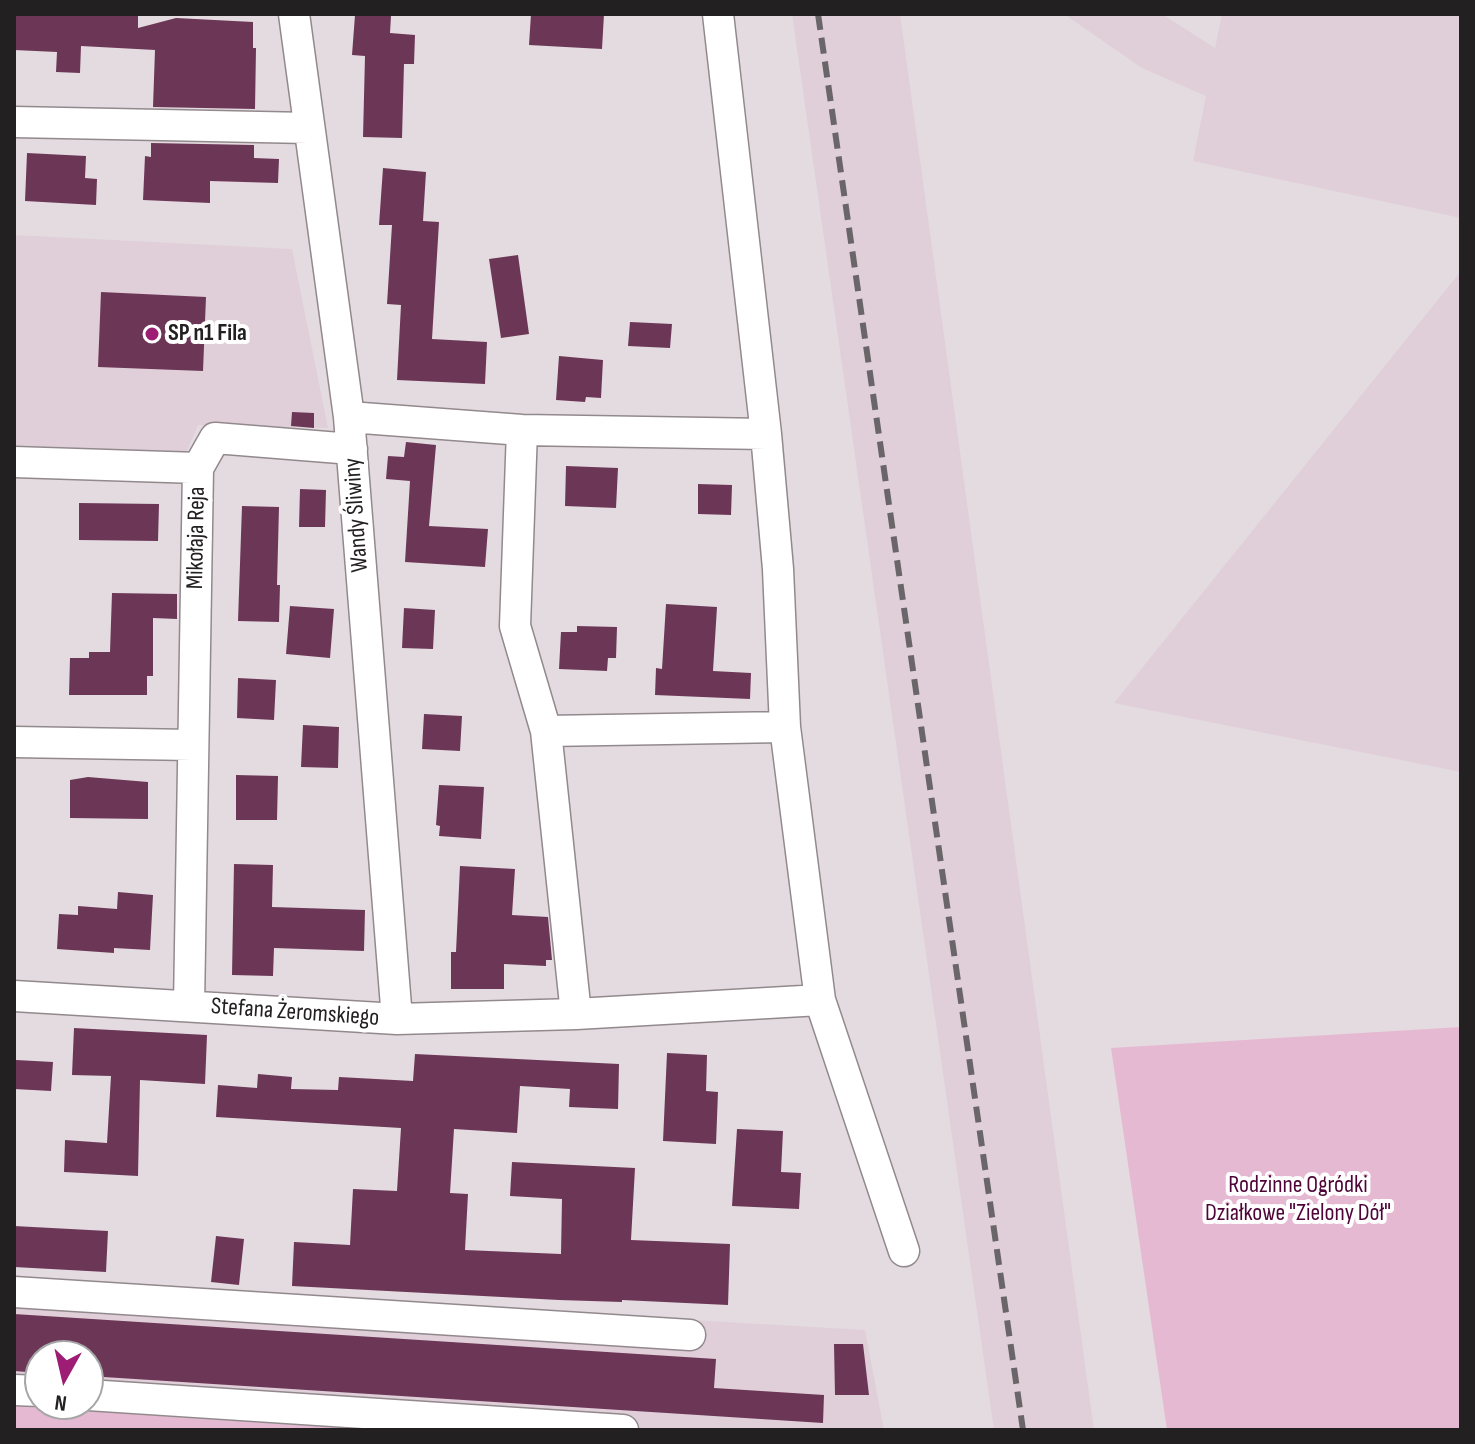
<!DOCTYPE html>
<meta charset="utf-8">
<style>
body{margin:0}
#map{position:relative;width:1475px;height:1444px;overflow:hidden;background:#e4dbe0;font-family:"Sofia Sans Condensed",sans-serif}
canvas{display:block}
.frame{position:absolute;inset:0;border:16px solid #232022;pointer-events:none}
.north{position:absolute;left:24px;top:1340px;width:80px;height:80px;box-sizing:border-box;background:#fff;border:2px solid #a7a6a7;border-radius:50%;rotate:188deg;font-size:22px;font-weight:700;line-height:32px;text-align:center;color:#232022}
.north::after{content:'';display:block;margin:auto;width:28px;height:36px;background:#9c1d73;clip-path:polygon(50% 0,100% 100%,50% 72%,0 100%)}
</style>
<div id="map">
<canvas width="1475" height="1444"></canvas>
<div class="frame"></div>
<div class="north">N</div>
</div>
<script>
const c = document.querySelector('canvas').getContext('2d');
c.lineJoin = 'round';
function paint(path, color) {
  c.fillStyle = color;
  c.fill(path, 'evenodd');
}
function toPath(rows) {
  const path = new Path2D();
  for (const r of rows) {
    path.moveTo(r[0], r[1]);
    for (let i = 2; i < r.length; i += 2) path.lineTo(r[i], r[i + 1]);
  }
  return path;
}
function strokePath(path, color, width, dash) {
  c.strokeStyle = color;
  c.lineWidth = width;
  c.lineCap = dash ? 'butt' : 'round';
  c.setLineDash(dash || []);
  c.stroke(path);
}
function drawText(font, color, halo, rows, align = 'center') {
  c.font = font + ' "Sofia Sans Condensed",sans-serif';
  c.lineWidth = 8;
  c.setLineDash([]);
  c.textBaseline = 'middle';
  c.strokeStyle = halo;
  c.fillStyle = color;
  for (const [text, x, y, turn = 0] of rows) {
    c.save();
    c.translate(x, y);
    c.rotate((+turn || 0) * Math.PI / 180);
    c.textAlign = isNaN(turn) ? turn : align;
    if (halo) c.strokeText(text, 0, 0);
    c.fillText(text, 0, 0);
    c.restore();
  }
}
paint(toPath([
 [792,14,900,14,1094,1430,994,1430],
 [1064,14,1162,14,1215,48,1222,14,1461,14,1461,218,1193,161,1206,96,1142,68],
 [14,235,292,249,328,428,198,425,185,455,14,449],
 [1461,271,1461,772,1114,703],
 [14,1281,865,1330,884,1430,377,1430,14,1406],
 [40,1356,88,1356,88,1404,40,1404]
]), '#e0cfd8');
paint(toPath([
 [1461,1027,1461,1430,1167,1430,1111,1048],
 [14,1406,202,1419,377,1430,14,1430]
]), '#e6b9d2');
paint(toPath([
 [14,14,138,16,138,28,176,18,253,22,253,48,256,48,255,109,153,107,155,50,81,46,80,73,56,72,57,52,14,50],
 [531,14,604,14,602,49,529,45],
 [355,15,391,16,390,33,415,35,414,64,404,64,402,138,363,137,365,56,352,55],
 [151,143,254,145,254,158,279,159,278,183,210,181,210,203,143,200,145,156,151,157],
 [27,153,86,156,85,178,97,179,96,205,25,201],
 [383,168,426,172,423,221,439,222,432,339,487,342,485,384,397,380,401,305,387,304,392,225,379,225],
 [518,255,529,334,501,338,489,259],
 [101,292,206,297,203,371,98,367],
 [630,322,672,324,670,348,628,346],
 [559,356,603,360,601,398,586,397,585,402,556,400],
 [292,412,314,413,314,428,291,426],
 [406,442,436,445,429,526,488,529,485,567,405,562,410,481,386,479,388,456,404,457],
 [566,466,618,468,616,508,565,506],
 [698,484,732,485,731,515,698,514],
 [300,489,326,490,325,527,299,527],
 [79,503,159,504,158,541,79,540],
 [242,506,279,507,277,585,280,585,279,622,238,621],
 [112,593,177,594,177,619,153,618,153,676,147,676,147,695,69,695,70,658,89,658,89,652,110,652],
 [666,604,717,607,713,671,751,673,750,699,655,695,656,668,662,669],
 [290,606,334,609,330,658,286,654],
 [404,608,435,610,433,649,402,648],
 [577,626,617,627,616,658,608,658,607,671,559,669,561,632,577,632],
 [238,678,276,680,274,720,237,718],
 [424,714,462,716,460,751,422,749],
 [303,725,339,727,338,768,301,767],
 [236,775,278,776,277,820,236,820],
 [88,777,148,782,148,819,70,818,70,780],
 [439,785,484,787,481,839,439,836,440,826,436,825],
 [234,864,273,865,272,907,365,910,364,951,274,948,273,976,232,975],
 [460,866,515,869,512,915,548,917,552,960,546,960,546,966,504,964,504,989,451,989,451,952,456,952],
 [118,892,153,895,150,950,114,948,114,953,57,949,59,914,78,915,78,906,117,909],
 [74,1028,207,1035,205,1084,140,1080,138,1176,64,1172,65,1140,107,1143,111,1076,72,1075],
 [667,1053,707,1055,706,1091,718,1092,716,1144,663,1141],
 [415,1054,619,1064,618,1109,569,1107,570,1089,520,1086,517,1133,454,1129,450,1193,468,1194,465,1250,561,1254,562,1199,510,1196,512,1162,635,1168,631,1240,730,1244,728,1305,622,1300,622,1302,559,1300,292,1286,294,1242,350,1245,353,1189,397,1191,401,1128,216,1117,218,1085,257,1088,258,1074,292,1077,291,1089,338,1090,339,1077,413,1081],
 [16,1060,53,1062,51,1091,14,1089],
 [737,1129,783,1131,781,1172,801,1173,799,1209,732,1206],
 [14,1226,108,1231,106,1272,14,1267],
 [216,1236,244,1239,239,1285,211,1282],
 [14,1314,716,1359,714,1388,824,1395,823,1423,88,1376,88,1356,40,1356,40,1373,14,1371],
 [834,1344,863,1344,869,1395,835,1395]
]), '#6c3757');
const minor = toPath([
 [294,14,349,417,397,1019],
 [718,14,766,434,778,569,785,727,820,1000,904,1251],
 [14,122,308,128],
 [349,417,522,430,766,434],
 [522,430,515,626,546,731,576,1014],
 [14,462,198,468],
 [546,731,785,727],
 [14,742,192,745],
 [14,996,397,1019,576,1014,820,1000],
 [189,1006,198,468,215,438,352,449],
 [14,1292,690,1335],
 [14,1390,40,1391],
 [88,1395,623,1430]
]);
strokePath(minor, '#92898d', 33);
strokePath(minor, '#fff', 30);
strokePath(toPath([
 [818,14,1023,1430]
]), '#6a6568', 6, [16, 8]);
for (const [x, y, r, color] of [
 [152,334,8,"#9c1d73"]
]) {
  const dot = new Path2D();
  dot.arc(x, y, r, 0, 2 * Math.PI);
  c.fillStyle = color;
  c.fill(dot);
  strokePath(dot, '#fff', 3);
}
drawText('bold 24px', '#232022', '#fff', [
 ["SP n1 Fila",168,334]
], 'left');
drawText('24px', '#232022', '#fff', [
 ["Wandy Śliwiny",357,515,-94],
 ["Mikołaja Reja",197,538,-89],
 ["Stefana Żeromskiego",295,1013,4]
]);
drawText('24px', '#4e0437', '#fff', [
 ["Rodzinne Ogródki",1298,1186],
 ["Działkowe \"Zielony Dół\"",1298,1214]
]);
</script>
